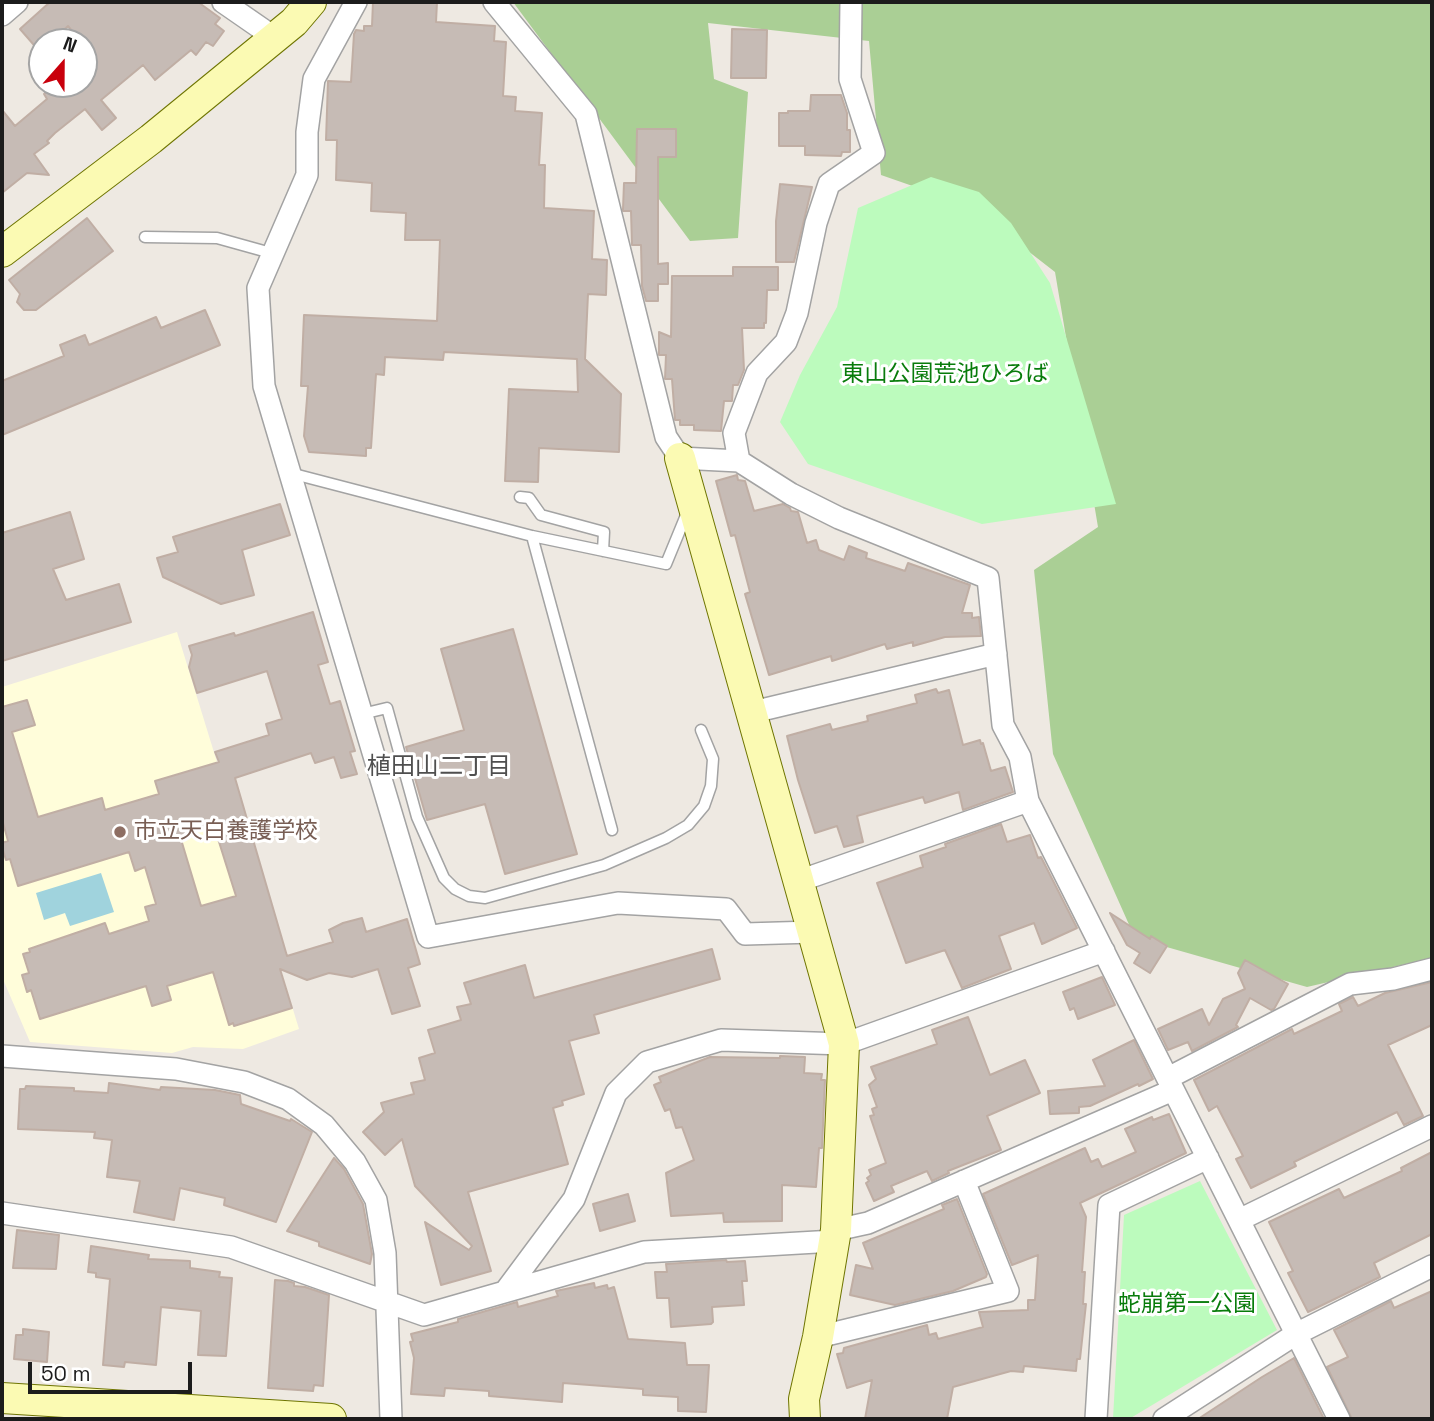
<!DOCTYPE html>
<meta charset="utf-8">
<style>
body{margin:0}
#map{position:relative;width:1434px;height:1421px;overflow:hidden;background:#eee9e2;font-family:"Space Grotesk",sans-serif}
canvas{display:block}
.frame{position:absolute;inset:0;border:4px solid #1c1c1c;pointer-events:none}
.north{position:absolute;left:28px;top:28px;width:70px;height:70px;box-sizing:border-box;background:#fff;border:2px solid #a4a4a4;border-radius:50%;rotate:21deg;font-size:19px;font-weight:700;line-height:28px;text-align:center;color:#1c1c1c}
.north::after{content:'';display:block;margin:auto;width:24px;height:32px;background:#c9000c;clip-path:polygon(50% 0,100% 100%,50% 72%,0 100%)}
.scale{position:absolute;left:28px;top:1362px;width:164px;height:32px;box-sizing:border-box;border:4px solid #1c1c1c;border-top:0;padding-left:9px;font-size:21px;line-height:24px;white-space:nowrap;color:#1c1c1c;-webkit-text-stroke:5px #fff;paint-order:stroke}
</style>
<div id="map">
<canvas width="1434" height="1421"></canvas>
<div class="frame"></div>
<div class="north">N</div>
<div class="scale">50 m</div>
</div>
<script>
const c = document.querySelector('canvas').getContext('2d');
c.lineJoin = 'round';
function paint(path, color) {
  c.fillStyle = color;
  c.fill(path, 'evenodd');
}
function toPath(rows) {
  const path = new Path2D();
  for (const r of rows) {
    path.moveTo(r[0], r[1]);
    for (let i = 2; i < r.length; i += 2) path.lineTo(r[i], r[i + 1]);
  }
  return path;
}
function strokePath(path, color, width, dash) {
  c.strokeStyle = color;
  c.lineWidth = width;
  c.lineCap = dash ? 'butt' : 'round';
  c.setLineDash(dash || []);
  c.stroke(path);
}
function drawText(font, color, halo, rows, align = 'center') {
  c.font = font + ' "Space Grotesk","Noto Sans JP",sans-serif';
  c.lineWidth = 6;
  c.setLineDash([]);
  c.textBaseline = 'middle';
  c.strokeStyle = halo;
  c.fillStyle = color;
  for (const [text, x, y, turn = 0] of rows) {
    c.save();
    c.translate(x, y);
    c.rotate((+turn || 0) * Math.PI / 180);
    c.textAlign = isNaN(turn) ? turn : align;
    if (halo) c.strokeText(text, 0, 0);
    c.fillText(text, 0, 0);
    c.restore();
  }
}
paint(toPath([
 [177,632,299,1029,243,1049,193,1047,172,1053,30,1042,2,977,2,687]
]), '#fffdda');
paint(toPath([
 [513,2,1432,2,1432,958,1307,987,1135,938,1053,754,1034,570,1098,527,1055,272,970,206,881,175,869,41,708,23,714,79,748,92,738,238,690,241]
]), '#aacf95');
paint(toPath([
 [931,177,979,192,1011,223,1050,283,1116,504,982,524,808,464,780,422,800,375,837,307,858,208],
 [1200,1181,1277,1330,1129,1419,1113,1419,1124,1215]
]), '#bcfbbd');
paint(toPath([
 [101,873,114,912,70,926,65,913,44,920,36,893]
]), '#a0d3dd');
const building = toPath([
 [50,2,198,2,220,18,215,24,224,31,213,46,206,42,196,55,191,50,155,80,143,65,101,100,116,118,102,130,85,109,55,133,47,141,49,143,34,154,49,175,27,173,2,193,2,110,15,126,47,99,44,94,56,84,84,84,84,42,81,42,68,26,51,42,42,42,40,52,20,29,50,2],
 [373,2,437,2,436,22,495,26,494,41,506,42,503,96,516,97,515,111,542,113,539,165,545,165,544,208,594,211,592,259,607,260,606,295,588,294,585,359,621,394,619,452,539,448,538,482,505,481,509,389,578,392,577,359,444,352,443,360,385,357,384,375,376,374,371,448,366,448,366,456,309,452,304,436,308,386,301,386,304,315,437,321,440,240,405,240,406,213,371,211,372,183,336,180,337,140,326,140,328,81,351,82,354,34,356,30,364,31,364,26,372,26,373,2],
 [732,29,767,30,766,78,731,78,732,29],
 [811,95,841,95,847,113,847,130,850,130,850,152,842,152,841,156,805,155,805,146,779,146,779,113,788,113,788,111,810,111,811,95],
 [637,129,676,129,676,157,658,157,658,264,668,263,668,284,658,284,658,301,646,301,642,286,641,245,632,245,631,211,623,211,623,209,624,183,636,183,637,129],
 [780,184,812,187,794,262,776,262,776,221,780,184],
 [87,218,113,251,36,310,24,310,17,302,20,294,9,280,87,218],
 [733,267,778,267,778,290,767,290,766,323,764,323,764,328,742,328,744,370,738,385,733,385,732,401,724,401,721,431,694,430,694,425,680,425,680,420,675,420,672,379,665,379,666,355,659,355,659,332,671,337,672,276,733,276,733,267],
 [205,310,220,345,2,435,2,381,64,356,60,345,85,335,89,345,156,317,161,328,205,310],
 [737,475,738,480,745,481,754,511,783,504,790,508,791,511,798,512,807,543,816,540,819,550,844,560,849,546,867,553,866,558,905,571,908,563,970,585,962,613,972,613,972,618,979,617,981,636,945,637,913,646,913,642,887,649,885,644,832,661,831,656,769,675,745,594,750,592,735,535,731,536,716,481,737,475],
 [280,504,290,535,242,550,254,595,221,604,163,577,157,558,178,552,173,537,280,504],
 [70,512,84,559,53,569,66,600,119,584,131,622,2,661,2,533,70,512],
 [313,612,328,662,318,665,330,704,340,701,355,751,350,752,357,774,341,778,334,757,315,763,311,753,235,778,287,956,333,942,329,930,343,923,362,918,366,932,407,919,420,964,408,968,420,1006,392,1014,378,969,352,977,329,973,307,980,280,969,292,1008,234,1026,233,1023,229,1025,213,972,167,986,171,1000,152,1006,146,986,40,1019,31,990,27,992,22,975,29,973,23,954,30,952,29,949,105,923,109,934,149,921,145,907,156,904,145,867,135,871,129,852,18,886,10,859,6,860,2,847,2,843,8,841,2,819,2,707,27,700,35,725,12,732,38,817,102,798,105,810,159,794,155,781,219,762,215,752,269,735,266,724,282,719,267,671,197,693,189,667,192,655,189,646,234,633,235,636,313,612],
 [214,826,236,896,201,906,180,836,214,826],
 [513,629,577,854,505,874,485,804,427,820,406,747,464,730,441,649,513,629],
 [936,689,938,693,949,690,963,745,980,740,981,744,983,743,991,771,1005,767,1013,792,963,810,959,792,925,803,923,797,857,816,863,842,844,847,837,826,815,833,798,780,787,736,830,724,832,730,868,721,867,716,917,703,915,695,936,689],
 [1001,824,1007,842,1030,835,1038,858,1041,857,1077,928,1042,944,1034,923,999,936,1011,969,962,988,945,950,906,963,877,883,923,867,920,856,946,847,945,844,1001,824],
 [1110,913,1150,939,1151,936,1167,946,1150,973,1134,963,1140,953,1127,945,1110,913],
 [712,949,720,979,594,1015,599,1033,569,1041,584,1094,562,1101,563,1105,553,1108,568,1164,468,1192,491,1271,441,1285,425,1222,469,1250,472,1246,415,1186,402,1139,385,1155,363,1132,384,1112,381,1103,414,1094,411,1083,425,1080,419,1058,435,1053,428,1030,461,1020,457,1007,471,1004,464,983,525,965,534,998,712,949],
 [1245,960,1288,984,1274,1009,1271,1010,1250,998,1236,1025,1238,1027,1192,1051,1188,1042,1168,1050,1158,1029,1202,1009,1209,1025,1223,999,1245,989,1238,973,1245,960],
 [1102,977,1115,1005,1078,1019,1074,1008,1070,1010,1063,992,1102,977],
 [1432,982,1432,1025,1388,1045,1423,1116,1404,1125,1397,1112,1294,1162,1296,1166,1251,1188,1236,1159,1243,1156,1217,1106,1209,1111,1194,1080,1292,1029,1294,1034,1342,1011,1339,1004,1353,997,1358,1006,1385,993,1432,982],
 [968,1017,990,1075,1025,1060,1040,1093,987,1116,1001,1150,948,1171,949,1173,932,1181,927,1171,891,1186,894,1192,874,1201,866,1183,869,1181,867,1178,871,1175,869,1170,886,1163,870,1116,874,1115,872,1109,877,1107,869,1085,876,1079,871,1067,937,1044,932,1030,968,1017],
 [1134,1040,1153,1079,1139,1086,1138,1084,1090,1106,1079,1107,1079,1113,1050,1114,1048,1091,1105,1086,1093,1060,1134,1040],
 [780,1056,805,1057,804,1073,822,1074,821,1080,825,1080,822,1148,819,1148,816,1187,782,1185,782,1221,724,1222,723,1213,671,1216,666,1173,694,1160,682,1127,676,1128,670,1109,665,1111,654,1085,661,1082,659,1077,710,1057,780,1058,780,1056],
 [109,1083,160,1090,161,1087,215,1090,240,1095,241,1104,290,1121,291,1119,312,1132,276,1222,224,1205,225,1198,180,1188,174,1220,134,1212,140,1181,107,1177,112,1140,94,1138,95,1132,18,1129,20,1089,25,1089,26,1086,74,1088,74,1091,108,1093,109,1083],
 [1169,1114,1186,1153,1080,1203,1086,1217,1082,1272,1085,1272,1083,1304,1086,1304,1080,1359,1077,1359,1076,1371,1024,1366,1023,1372,1011,1371,953,1387,947,1419,865,1419,872,1380,847,1388,837,1354,843,1353,844,1348,927,1325,929,1335,936,1333,938,1339,983,1327,979,1312,1028,1310,1028,1300,1035,1300,1038,1255,1012,1265,983,1194,1085,1148,1091,1162,1098,1159,1102,1167,1136,1152,1125,1129,1152,1117,1153,1120,1169,1114],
 [1432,1152,1432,1234,1374,1263,1380,1277,1308,1312,1288,1273,1293,1271,1269,1222,1339,1189,1344,1198,1402,1171,1401,1168,1432,1152],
 [334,1158,344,1169,363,1204,372,1254,370,1264,319,1246,319,1242,287,1231,334,1158],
 [628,1194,635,1221,600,1231,593,1204,628,1194],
 [957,1199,987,1274,986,1277,953,1291,895,1305,850,1295,856,1265,873,1269,863,1243,944,1209,942,1205,957,1199],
 [17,1230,59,1235,56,1269,13,1268,17,1230],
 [91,1246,149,1255,148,1259,190,1261,190,1268,220,1272,219,1277,232,1278,226,1356,198,1355,201,1311,161,1307,156,1365,125,1362,124,1367,103,1365,110,1279,96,1277,96,1273,88,1272,91,1246],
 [726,1260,727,1262,745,1261,747,1281,742,1281,744,1305,712,1307,713,1322,711,1324,671,1327,669,1298,657,1298,655,1272,667,1272,666,1264,726,1260],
 [275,1280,288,1281,294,1283,294,1286,305,1287,329,1295,323,1386,314,1385,313,1391,268,1388,275,1280],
 [594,1283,595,1288,607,1285,608,1289,614,1287,628,1339,685,1343,687,1365,709,1365,706,1412,678,1411,678,1397,643,1395,643,1389,563,1383,562,1402,489,1396,489,1391,445,1388,444,1396,411,1394,414,1358,410,1342,413,1341,411,1334,458,1322,458,1319,517,1302,518,1307,558,1296,556,1291,594,1283],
 [1432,1291,1432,1419,1352,1419,1327,1367,1348,1357,1334,1330,1391,1301,1394,1308,1432,1291],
 [23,1329,49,1332,47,1362,14,1359,16,1335,23,1335,23,1329],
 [1294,1358,1324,1419,1198,1419,1262,1377,1294,1358]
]);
paint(building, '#c6bbb5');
strokePath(building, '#c0aea4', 2);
const lane = toPath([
 [145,237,217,238,271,253],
 [290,473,532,536,666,564,687,513],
 [520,497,529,498,541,515,604,532,603,551],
 [532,536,612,830],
 [362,714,387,708,417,817,444,878,455,889,469,896,485,898,604,865,666,838,688,825,704,806,711,786,713,759,701,730]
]);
const street = toPath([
 [223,2,275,38],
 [356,2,314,79,307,132,307,175,258,288,264,386,428,937,618,903,726,909,745,934,813,932],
 [494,2,586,114,666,437,680,458,739,461,791,494,839,518,988,578,1003,725,1020,757,1028,801,1339,1419],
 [2,15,17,2],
 [739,461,734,433,757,373,786,342,797,313,816,223,829,184,874,153,850,79,851,2],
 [753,712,996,654],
 [799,881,1028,801],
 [2,1056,176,1069,244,1082,288,1099,324,1125,355,1162,376,1200,385,1253,391,1419],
 [1168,1078,1350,984,1393,979,1432,969],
 [2,1213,231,1247,424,1315,644,1252,834,1241],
 [1239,1220,1432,1126],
 [836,1230,868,1223,1173,1090],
 [507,1289,574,1199,616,1093,647,1062,721,1040,844,1044,1104,951],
 [818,1337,1008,1291,964,1181],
 [1096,1419,1109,1205,1208,1158],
 [1164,1419,1296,1334,1432,1266]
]);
const secondary = toPath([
 [2,252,151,139,294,22,311,2],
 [680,458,844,1044,836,1230,818,1337,804,1399,805,1419],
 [2,1398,331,1419]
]);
strokePath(lane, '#a3a3a3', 13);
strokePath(street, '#a3a3a3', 24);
strokePath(secondary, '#6f7502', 32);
strokePath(lane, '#fff', 10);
strokePath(street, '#fff', 21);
strokePath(secondary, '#fbfab3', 30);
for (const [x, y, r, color] of [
 [120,832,7,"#8d6e63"]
]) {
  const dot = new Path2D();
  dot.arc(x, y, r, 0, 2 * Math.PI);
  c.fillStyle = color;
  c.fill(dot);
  strokePath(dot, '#fff', 2.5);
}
drawText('23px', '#087c0b', '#fff', [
 ["東山公園荒池ひろば",945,375],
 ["蛇崩第一公園",1187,1305]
]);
drawText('23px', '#785e54', '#fff', [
 ["市立天白養護学校",134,832]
], 'left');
drawText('24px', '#4f4f4f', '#fff', [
 ["植田山二丁目",439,767]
]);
</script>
